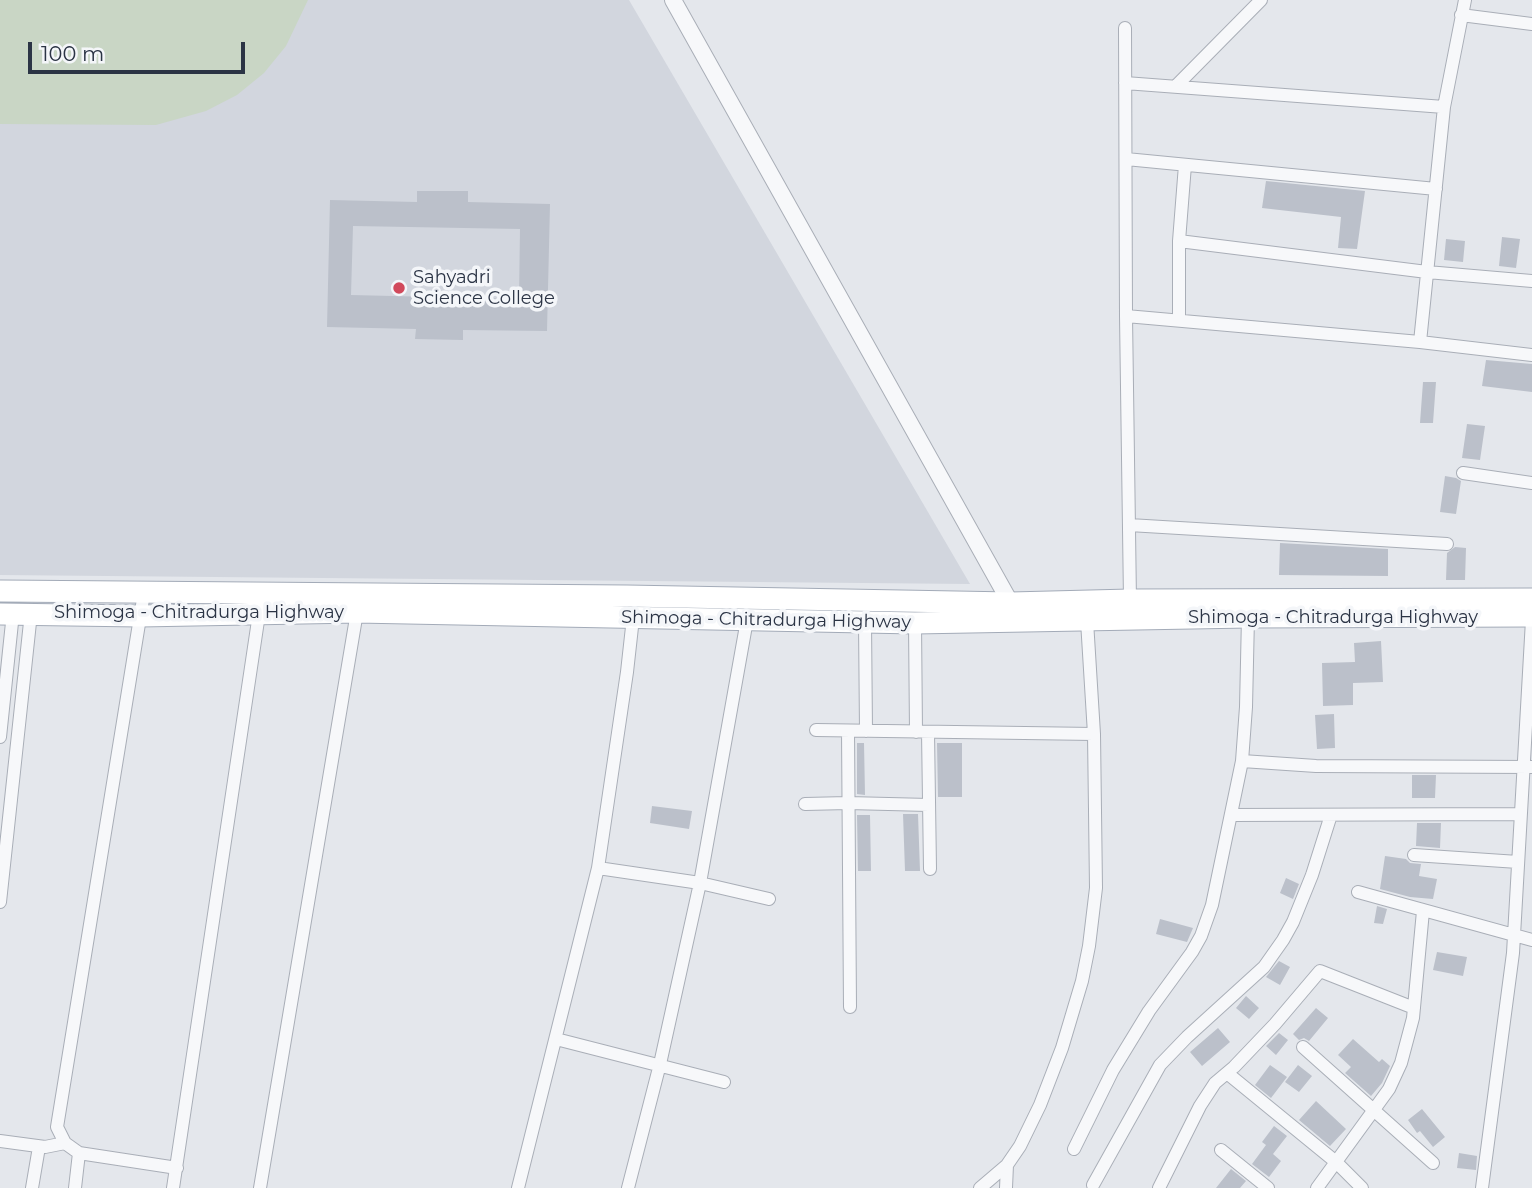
<!DOCTYPE html>
<style>
body{margin:0}
#map{position:relative;width:1532px;height:1188px;overflow:hidden;background:#e4e7ec;font-family:Montserrat,sans-serif}
canvas{display:block}
.scale{position:absolute;left:28px;top:42px;width:217px;height:32px;box-sizing:border-box;border:4px solid #2b3445;border-top:0;padding-left:9px;font-size:21px;line-height:24px;white-space:nowrap;color:#2b3445;-webkit-text-stroke:5px #f4f6f9;paint-order:stroke}
</style>
<div id="map">
<canvas width="1532" height="1188"></canvas>
<div class="scale">100 m</div>
</div>
<script>
const c = document.querySelector('canvas').getContext('2d');
c.lineJoin = 'round';
function paint(path, color) {
  c.fillStyle = color;
  c.fill(path, 'evenodd');
}
function toPath(rows) {
  const path = new Path2D();
  for (const r of rows) {
    path.moveTo(r[0], r[1]);
    for (let i = 2; i < r.length; i += 2) path.lineTo(r[i], r[i + 1]);
  }
  return path;
}
function strokePath(path, color, width, dash) {
  c.strokeStyle = color;
  c.lineWidth = width;
  c.lineCap = dash ? 'butt' : 'round';
  c.setLineDash(dash || []);
  c.stroke(path);
}
function drawText(font, color, halo, rows, align = 'center') {
  c.font = font + ' Montserrat,sans-serif';
  c.lineWidth = 7;
  c.setLineDash([]);
  c.textBaseline = 'middle';
  c.strokeStyle = halo;
  c.fillStyle = color;
  for (const [text, x, y, turn = 0] of rows) {
    c.save();
    c.translate(x, y);
    c.rotate((+turn || 0) * Math.PI / 180);
    c.textAlign = isNaN(turn) ? turn : align;
    if (halo) c.strokeText(text, 0, 0);
    c.fillText(text, 0, 0);
    c.restore();
  }
}
paint(toPath([
 [0,0,629,0,970,584,0,575]
]), '#d2d6de');
paint(toPath([
 [0,0,308,0,286,46,264,73,237,95,206,111,156,125,0,124]
]), '#c9d6c5');
paint(toPath([
 [1266,181,1365,191,1357,249,1338,248,1341,217,1262,208],
 [417,191,468,191,468,202,550,204,547,331,463,330,463,340,415,339,416,329,327,327,330,200,417,202],
 [353,226,520,229,519,299,351,295],
 [1502,237,1520,239,1516,268,1499,266],
 [1446,239,1465,241,1463,262,1444,260],
 [1486,360,1532,364,1532,392,1482,386],
 [1423,382,1436,382,1433,423,1420,423],
 [1467,424,1485,426,1480,460,1462,458],
 [1445,476,1456,478,1461,481,1456,514,1440,512],
 [1280,543,1388,549,1388,576,1279,575],
 [1455,547,1466,548,1465,580,1446,580,1447,553],
 [1381,641,1383,682,1353,683,1353,705,1323,706,1322,663,1355,662,1354,643],
 [1334,714,1335,748,1317,749,1315,715],
 [857,743,864,743,865,795,857,794],
 [937,743,962,743,962,797,938,797],
 [1412,775,1436,775,1435,798,1412,798],
 [652,806,692,811,689,829,650,823],
 [903,814,918,814,920,871,905,871],
 [857,815,870,815,871,871,858,871],
 [1417,823,1441,823,1440,848,1416,846],
 [1385,856,1406,859,1410,863,1421,864,1419,876,1437,879,1433,899,1410,897,1380,889],
 [1286,878,1299,884,1293,899,1280,893],
 [1377,906,1387,909,1383,924,1374,923],
 [1160,919,1193,928,1187,942,1156,934],
 [1437,952,1467,957,1463,976,1433,970],
 [1279,961,1290,967,1280,985,1266,977],
 [1246,996,1259,1008,1249,1019,1236,1008],
 [1316,1008,1328,1018,1309,1041,1304,1038,1299,1040,1293,1034],
 [1218,1028,1230,1042,1202,1066,1190,1052],
 [1279,1033,1288,1040,1276,1055,1266,1046],
 [1353,1039,1379,1062,1382,1059,1390,1066,1382,1083,1371,1096,1345,1073,1351,1067,1338,1055],
 [1270,1065,1287,1077,1271,1098,1255,1085],
 [1298,1065,1312,1076,1299,1092,1285,1082],
 [1316,1101,1346,1129,1330,1146,1299,1120],
 [1422,1109,1445,1137,1433,1147,1420,1131,1417,1133,1408,1120],
 [1274,1126,1287,1136,1273,1154,1281,1161,1269,1177,1252,1164,1266,1145,1262,1142],
 [1459,1153,1477,1156,1476,1170,1457,1168],
 [1231,1169,1246,1181,1240,1188,1216,1188]
]), '#bbc0ca');
const minor = toPath([
 [1461,15,1532,24],
 [1125,28,1126,316,1130,600],
 [1125,83,1444,107],
 [1176,86,1261,0],
 [1126,159,1436,189],
 [1179,241,1427,272,1532,281],
 [1126,316,1420,342,1532,355],
 [1179,320,1179,241,1185,165],
 [1420,342,1444,107,1465,0],
 [1463,473,1532,483],
 [1129,525,1447,544],
 [144,593,57,1127,65,1143,79,1153,177,1168],
 [865,622,866,731],
 [915,623,916,732],
 [816,730,1094,734],
 [848,731,850,1007],
 [928,732,930,869],
 [0,737,13,613],
 [1242,761,1316,766,1532,767],
 [805,804,848,803,929,805],
 [1232,815,1520,814],
 [1414,855,1518,862],
 [598,868,700,883,769,899],
 [1358,892,1532,940],
 [0,902,31,613],
 [556,1039,724,1082],
 [1303,1047,1433,1163],
 [1227,1073,1336,1162,1362,1188],
 [0,1141,45,1147,65,1143],
 [1074,1149,1113,1070,1149,1011,1192,952,1201,936,1212,905,1242,761,1246,707,1248,617],
 [1221,1150,1268,1188],
 [1093,1185,1160,1065,1187,1037,1264,967,1283,940,1293,922,1312,875,1331,815],
 [32,1188,39,1147],
 [75,1188,79,1153],
 [173,1188,259,614],
 [260,1188,357,612],
 [518,1188,598,868,627,672,633,618],
 [628,1188,660,1064,700,883,747,620],
 [980,1188,1007,1165,1020,1146,1040,1105,1062,1048,1082,981,1089,946,1096,888,1094,734,1087,621],
 [1006,1188,1007,1165],
 [1159,1188,1200,1106,1215,1083,1234,1067,1275,1024,1320,971,1414,1008],
 [1317,1188,1389,1089,1401,1063,1413,1018,1423,911],
 [1482,1188,1513,953,1532,620]
]);
const tertiary = toPath([
 [673,0,1015,611]
]);
const primary = toPath([
 [0,591,627,596,1011,603,1130,600,1532,599],
 [0,614,140,616,357,612,915,623,1248,617,1532,616]
]);
strokePath(minor, '#a9aeb7', 14);
strokePath(tertiary, '#a9aeb7', 18);
strokePath(primary, '#a3abb8', 23);
strokePath(minor, '#f7f8fa', 12);
strokePath(tertiary, '#f7f8fa', 16);
strokePath(primary, '#fff', 21);
for (const [x, y, r, color] of [
 [399,288,7,"#d1495b"]
]) {
  const dot = new Path2D();
  dot.arc(x, y, r, 0, 2 * Math.PI);
  c.fillStyle = color;
  c.fill(dot);
  strokePath(dot, '#f4f6f9', 2.5);
}
drawText('18px', '#2b3445', '#f4f6f9', [
 ["Sahyadri",413,278],
 ["Science College",413,299]
], 'left');
drawText('18px', '#2b3445', '#f4f6f9', [
 ["Shimoga - Chitradurga Highway",199,613],
 ["Shimoga - Chitradurga Highway",1333,618],
 ["Shimoga - Chitradurga Highway",766,620,1]
]);
</script>
